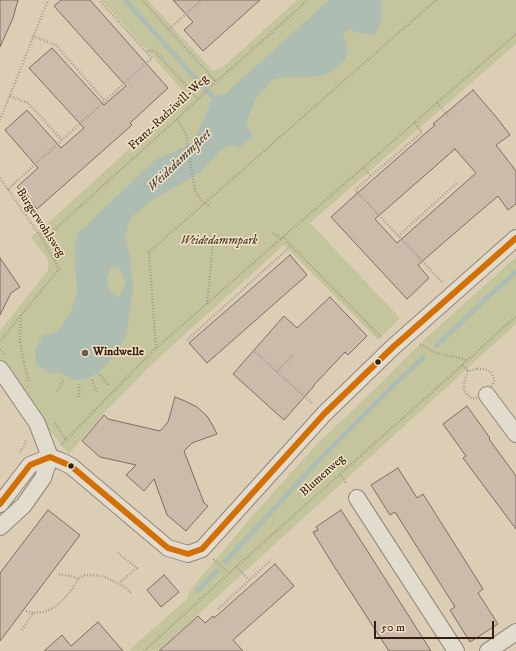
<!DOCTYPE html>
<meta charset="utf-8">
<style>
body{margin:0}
#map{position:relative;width:516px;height:651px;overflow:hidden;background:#dcceb5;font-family:"IM FELL DW Pica",serif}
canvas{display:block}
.scale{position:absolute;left:374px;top:621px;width:120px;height:18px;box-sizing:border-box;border:2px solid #351d14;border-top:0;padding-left:5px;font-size:12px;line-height:14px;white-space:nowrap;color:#351d14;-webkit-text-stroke:3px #f2e2c5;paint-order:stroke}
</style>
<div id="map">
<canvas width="516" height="651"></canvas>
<div class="scale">50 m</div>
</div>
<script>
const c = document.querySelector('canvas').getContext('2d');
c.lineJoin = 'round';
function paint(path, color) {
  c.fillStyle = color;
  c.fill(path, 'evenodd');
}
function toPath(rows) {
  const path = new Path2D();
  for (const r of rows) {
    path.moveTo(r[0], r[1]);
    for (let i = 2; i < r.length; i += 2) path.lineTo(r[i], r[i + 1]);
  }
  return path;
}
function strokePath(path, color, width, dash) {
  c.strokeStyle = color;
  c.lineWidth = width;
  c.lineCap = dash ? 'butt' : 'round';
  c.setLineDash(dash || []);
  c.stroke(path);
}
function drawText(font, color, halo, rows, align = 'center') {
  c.font = font + ' "IM FELL DW Pica",serif';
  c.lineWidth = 3;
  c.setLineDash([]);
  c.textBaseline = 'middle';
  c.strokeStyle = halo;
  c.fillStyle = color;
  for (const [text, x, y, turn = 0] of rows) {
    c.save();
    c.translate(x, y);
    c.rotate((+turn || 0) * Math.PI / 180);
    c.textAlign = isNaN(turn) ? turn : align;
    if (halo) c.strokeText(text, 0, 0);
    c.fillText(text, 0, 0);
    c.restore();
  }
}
paint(toPath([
 [101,0,148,0,213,71,222,68,297,0,516,0,516,44,310,223,400,318,378,340,284,245,151,365,106,411,69,454,32,409,0,361,0,331,48,270,48,260,31,237,48,223,187,96,149,52],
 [516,257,516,324,158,651,128,651,188,598,189,591,255,513,316,445,377,387,427,337]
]), '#c5c59d');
paint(toPath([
 [329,0,382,0,381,2,382,20,375,35,358,33,349,29,343,34,348,50,345,60,330,73,313,77,285,77,273,80,256,98,246,123,253,137,239,148,232,145,221,150,200,172,181,184,152,200,130,219,125,237,130,258,133,288,127,333,117,353,98,373,86,379,79,380,72,379,65,376,61,373,50,373,36,365,35,350,42,336,58,331,71,311,77,291,74,250,77,234,156,159,172,153,193,142,206,115,210,103,219,94,224,95],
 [112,266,119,268,126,281,119,298,109,289,107,277]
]), '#aebdb2');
strokePath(toPath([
 [125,0,218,103],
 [437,345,490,295,516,272],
 [225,562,317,462,394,385,424,357],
 [198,590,217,571]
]), '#aebdb2', 5);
const building = toPath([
 [0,0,18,0,13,18,0,47,0,0],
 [61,0,90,0,168,88,130,123,132,125,37,209,17,187,38,168,5,130,27,110,61,148,84,128,29,68,52,48,104,105,126,86,54,6,61,0],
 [173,0,260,0,203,51,184,30,193,22,173,0],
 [473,90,497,118,510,135,496,145,516,171,516,204,508,210,498,196,464,225,418,265,429,278,407,299,331,217,353,197,435,125,433,124,473,90],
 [455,149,476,173,397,243,375,219,455,149],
 [290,255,307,275,207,363,189,343,290,255],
 [0,258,20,287,11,293,0,315,0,258],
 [330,297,367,336,348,355,345,352,314,385,314,386,284,420,233,374,284,316,297,328,330,297],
 [175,397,185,401,197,407,207,416,213,426,217,434,192,443,184,451,204,503,208,506,186,531,167,515,154,479,144,491,126,475,136,465,100,457,82,441,104,415,108,419,160,431,168,422,175,397],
 [467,406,490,438,489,439,516,476,516,529,463,458,466,456,443,424,467,406],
 [398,468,417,498,423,494,483,589,478,593,498,624,470,642,450,610,455,607,395,512,390,515,371,485,398,468],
 [48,510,80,535,0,641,0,573,48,510],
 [341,510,363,544,431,651,389,651,332,563,313,532,318,530,316,527,341,510],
 [275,564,294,586,233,640,243,651,159,651,198,616,205,623,213,616,214,618,275,564],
 [164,575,179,592,161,607,147,590,164,575],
 [98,622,123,651,44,651,62,635,71,646,98,622]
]);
paint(building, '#ccbaaa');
strokePath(building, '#7a6f62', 1);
const minor = toPath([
 [0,369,37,423,50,457],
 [487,395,516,434],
 [357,498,456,651],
 [0,504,30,465,50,457,61,461,71,466,168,548,188,554,202,549,324,414,392,348,516,238],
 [0,527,24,505,43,478,50,457],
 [488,651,516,632]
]);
strokePath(minor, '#918678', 18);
strokePath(toPath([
 [142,0,216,82],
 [168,30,202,0],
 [33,36,56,45,105,101],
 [147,52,152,50,156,52,198,99],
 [10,96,28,103,62,140],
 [437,103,448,115],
 [177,119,186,134,195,191,204,204],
 [0,120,48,0],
 [415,123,422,132,355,190,443,283],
 [364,168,371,176],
 [0,178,43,240,59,269,0,341],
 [8,189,152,58,99,0],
 [206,203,210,208],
 [273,233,282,239],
 [398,236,457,183],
 [283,237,382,338],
 [43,240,177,119,216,82,308,0],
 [207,304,213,245],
 [21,315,20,342,25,368,29,381],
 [187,340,291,246],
 [420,344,436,353,468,360],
 [156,348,149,252,436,0],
 [0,349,5,355],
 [255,352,313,404],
 [463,365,468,371],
 [477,369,485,369,491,372,495,380,487,395,472,399,464,391,464,382,468,371,477,369],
 [277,372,293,355],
 [100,375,109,386],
 [92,380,97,393],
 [57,392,64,379],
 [79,397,79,383],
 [55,423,66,440],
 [61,445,104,401,156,348,516,34],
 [20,452,23,448,26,440],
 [340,474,347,484],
 [118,553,137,568,119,583],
 [213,559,229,573],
 [236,567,249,580],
 [59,574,63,575,71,576,78,579],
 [218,609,271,560],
 [26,611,33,613],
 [22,630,33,613,44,612,53,608,63,600,73,588,78,579,84,575,93,575,105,577,125,587,132,594],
 [144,651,236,567,468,360,516,316]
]), '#a39b91', 2.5, [1, 2]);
strokePath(minor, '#e2dccf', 16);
strokePath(toPath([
 [0,504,30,465,50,457,71,466,168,548,188,554,202,549,324,414,392,348,516,238]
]), '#d36f03', 6);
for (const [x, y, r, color] of [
 [85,353,4,"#6f5b4c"],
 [378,362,3.5,"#351d14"],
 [71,466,3.5,"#351d14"]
]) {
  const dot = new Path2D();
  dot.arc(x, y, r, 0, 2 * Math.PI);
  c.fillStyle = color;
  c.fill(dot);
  strokePath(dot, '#f2e2c5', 1.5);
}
drawText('12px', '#351d14', '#f2e2c5', [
 ["Franz-Radziwill-Weg",169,113,-43],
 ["Bürgerwohlsweg",40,223,57],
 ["Blumenweg",323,476,-42]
]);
drawText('italic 12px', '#544531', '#f2e2c5', [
 ["Weidedammpark",219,242]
]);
drawText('bold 12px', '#351d14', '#f2e2c5', [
 ["Windwelle",93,353]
], 'left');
drawText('italic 13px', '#534b43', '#f2e2c5', [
 ["Weidedammfleet",180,161,-44]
]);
</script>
